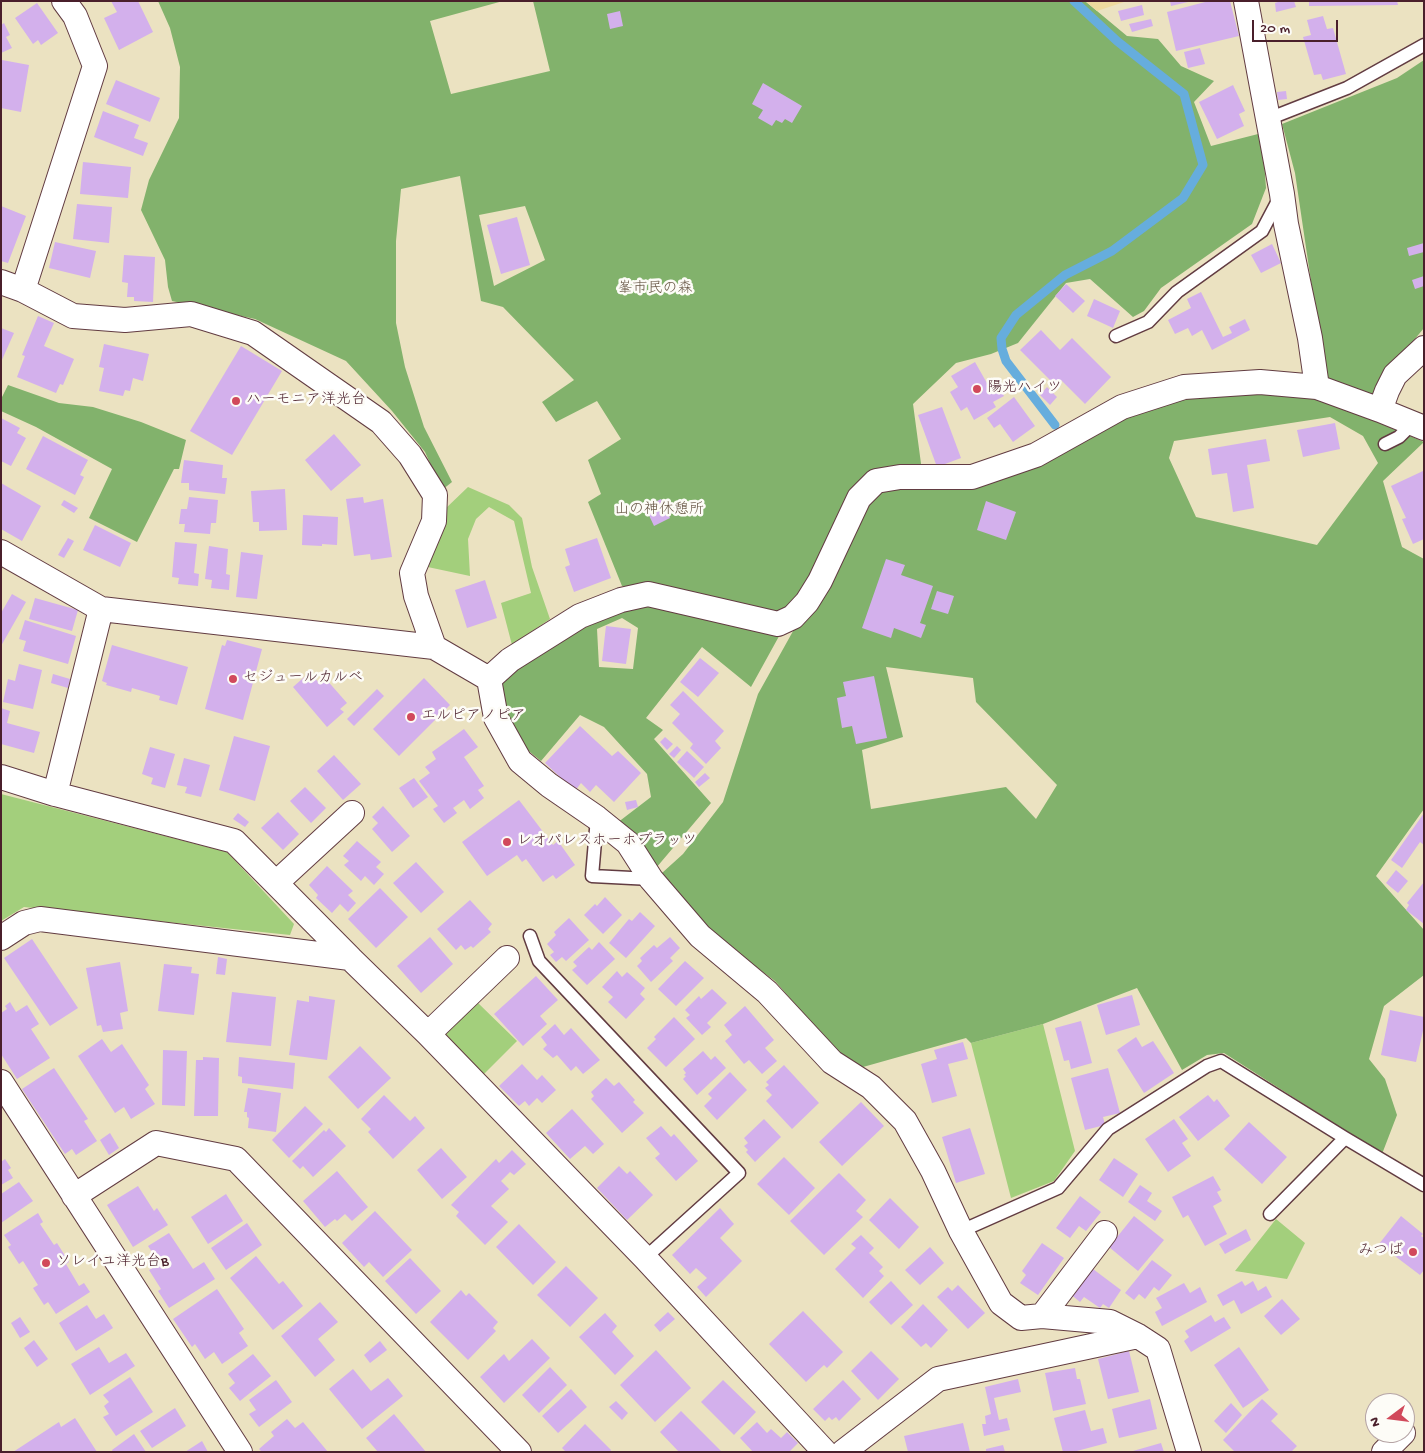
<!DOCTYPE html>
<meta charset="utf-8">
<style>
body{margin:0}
#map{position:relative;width:1425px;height:1453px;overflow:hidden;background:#ebe2c1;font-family:"Gochi Hand",sans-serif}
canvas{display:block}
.frame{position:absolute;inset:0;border:2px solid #4a1f2b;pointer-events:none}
.north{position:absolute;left:1365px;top:1393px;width:50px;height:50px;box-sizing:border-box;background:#fdfcf7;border:1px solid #b5a4a5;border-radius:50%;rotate:255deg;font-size:14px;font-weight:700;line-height:20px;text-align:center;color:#4a1f2b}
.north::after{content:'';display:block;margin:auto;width:18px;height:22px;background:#d1495b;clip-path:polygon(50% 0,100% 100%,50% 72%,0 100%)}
.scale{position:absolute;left:1252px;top:20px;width:86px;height:22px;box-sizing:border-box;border:2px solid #4a1f2b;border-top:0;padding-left:6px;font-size:15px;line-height:18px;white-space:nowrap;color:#4a1f2b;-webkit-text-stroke:4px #fdfcf7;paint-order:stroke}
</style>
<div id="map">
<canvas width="1425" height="1453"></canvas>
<div class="frame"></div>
<div class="north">N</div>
<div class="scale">20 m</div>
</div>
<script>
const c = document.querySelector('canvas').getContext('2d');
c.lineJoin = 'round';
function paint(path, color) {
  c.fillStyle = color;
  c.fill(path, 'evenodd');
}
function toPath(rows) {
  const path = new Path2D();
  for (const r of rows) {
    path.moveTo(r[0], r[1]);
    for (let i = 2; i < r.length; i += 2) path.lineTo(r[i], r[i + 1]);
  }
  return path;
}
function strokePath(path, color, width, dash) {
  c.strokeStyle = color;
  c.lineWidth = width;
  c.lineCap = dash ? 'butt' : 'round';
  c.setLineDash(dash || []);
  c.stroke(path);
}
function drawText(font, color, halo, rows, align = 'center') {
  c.font = font + ' "Gochi Hand","Klee One",sans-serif';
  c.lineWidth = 5;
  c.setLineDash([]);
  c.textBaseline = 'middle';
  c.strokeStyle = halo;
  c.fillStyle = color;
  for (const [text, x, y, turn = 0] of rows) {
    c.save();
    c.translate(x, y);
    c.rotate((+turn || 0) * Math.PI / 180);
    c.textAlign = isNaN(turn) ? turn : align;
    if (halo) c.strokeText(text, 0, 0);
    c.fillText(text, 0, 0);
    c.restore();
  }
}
paint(toPath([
 [468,487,509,505,522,518,532,567,550,619,512,645,501,603,531,593,514,521,489,507,476,519,468,539,470,576,423,566,444,510],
 [1,794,227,852,294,924,290,935,24,907,1,921],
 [477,1002,517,1041,482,1076,443,1037],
 [1043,1024,1075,1151,1054,1181,1011,1198,971,1043],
 [1276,1219,1305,1243,1287,1279,1235,1271]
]), '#a3cf7c');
paint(toPath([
 [158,1,503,1,430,21,451,94,550,71,533,1,1085,1,1127,36,1158,39,1181,66,1214,81,1194,102,1211,146,1262,133,1266,188,1252,224,1161,288,1144,311,1133,317,1090,279,1066,283,1018,343,991,354,956,363,913,404,922,471,872,477,796,605,776,617,638,588,622,586,588,502,601,494,588,460,621,439,597,401,556,422,542,402,574,380,503,307,481,301,460,176,401,189,396,241,396,323,405,367,424,427,452,482,442,490,425,452,392,411,346,361,255,319,172,301,168,287,165,260,141,210,149,180,179,118,180,67,170,28],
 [525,206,545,260,494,286,479,215],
 [1424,60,1424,328,1394,364,1373,400,1326,383,1295,173,1282,124,1397,78],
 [8,385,59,403,93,407,141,422,186,440,179,469,174,469,137,542,89,518,112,469,36,427,1,411,1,399],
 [1260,390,1316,396,1424,442,1383,481,1402,547,1424,559,1424,809,1376,876,1424,930,1424,975,1384,1006,1369,1059,1385,1079,1397,1115,1382,1154,1224,1053,1207,1055,1182,1070,1137,988,1043,1024,971,1043,966,1038,863,1067,837,1052,775,981,712,934,662,873,683,854,723,802,758,694,865,502,882,489,971,488,1126,417,1186,396],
 [1330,417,1363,436,1378,463,1317,545,1196,517,1169,458,1174,441],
 [886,667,973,678,976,702,1057,785,1036,819,1006,787,871,809,862,750,903,737],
 [646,604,783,629,751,687,702,647,646,718,663,730,654,739,711,803,656,868,617,823,651,797,647,774,604,727,580,715,541,761,520,744,500,698,503,675,621,607],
 [622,618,638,628,633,669,599,667,597,629]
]), '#82b26c');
paint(toPath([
 [1085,1,1127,1,1097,11]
]), '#eeda9e');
strokePath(toPath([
 [1055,425,1006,361,1002,349,1001,338,1016,315,1065,275,1112,251,1183,198,1203,165,1184,94,1117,41,1074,1]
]), '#66addd', 9);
paint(toPath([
 [111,1,138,1,153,32,119,50,104,18,117,12],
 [1170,1,1188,1,1188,2,1171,6],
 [1209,1,1230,1,1239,36,1176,51,1167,12],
 [1281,1,1294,1,1296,7,1276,12,1275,3],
 [1309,1,1397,1,1398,5,1309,6],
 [37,3,58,33,41,45,38,40,33,44,15,18],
 [1142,5,1144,15,1121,21,1118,11],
 [620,11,623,26,610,29,607,14],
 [1323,16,1327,29,1333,28,1346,74,1323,80,1321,74,1314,75,1303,37,1311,35,1307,20],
 [1151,19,1153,26,1132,32,1129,24],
 [4,23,10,35,6,37,12,48,1,53,1,25],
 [1200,48,1205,64,1188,68,1184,52],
 [2,60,29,65,21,112,1,108],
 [116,80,160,98,150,122,106,104],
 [763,83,802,106,792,123,785,119,782,123,776,120,772,126,758,118,763,110,752,104],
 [1233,85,1245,111,1239,114,1244,126,1217,139,1199,102],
 [1286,91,1287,99,1278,100,1277,92],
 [103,111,139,125,134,138,148,143,143,156,94,137],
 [83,162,131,167,128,198,80,194],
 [77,204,112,207,109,243,73,239],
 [1,206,26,216,8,263,1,261],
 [517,217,530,265,501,274,487,225],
 [55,242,96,251,90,278,49,268],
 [1424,243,1424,252,1409,256,1407,248],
 [1272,244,1281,263,1261,273,1251,255],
 [124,255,155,257,153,302,134,301,134,297,127,297,128,283,122,282],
 [1424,276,1424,286,1415,289,1412,280],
 [1066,284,1085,301,1073,313,1055,296],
 [1201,292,1223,337,1232,333,1229,327,1245,319,1250,330,1212,350,1202,330,1192,336,1188,328,1175,334,1168,320,1191,308,1187,299],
 [1094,299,1120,311,1113,328,1087,316],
 [38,316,54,323,44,346,74,359,63,385,60,384,56,393,17,377,25,356,22,355],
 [1,328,14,333,1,362],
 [1041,330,1060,350,1072,338,1111,377,1085,404,1061,380,1056,386,1020,350],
 [104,344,149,354,143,381,133,378,130,391,125,390,123,396,99,391,104,368,99,367],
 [241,346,282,371,232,455,190,431],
 [975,362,988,385,996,381,1004,396,993,402,996,407,974,420,967,407,961,411,950,392,958,387,951,376],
 [1047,387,1057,397,1050,405,1040,395],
 [1014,397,1035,426,1013,442,1000,424,994,428,987,418],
 [942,407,961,458,937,467,918,415],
 [1,418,20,428,17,433,26,438,11,466,1,461],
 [1335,423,1340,449,1303,457,1297,430],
 [334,434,361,465,331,491,305,460],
 [43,436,88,460,80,475,84,477,75,495,26,469],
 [1266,439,1270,461,1247,465,1254,508,1233,512,1227,473,1212,475,1208,449],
 [184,460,223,465,222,478,227,478,225,494,189,490,189,483,181,483],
 [1423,471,1424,539,1413,544,1402,519,1406,518,1391,486],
 [1,483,41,506,22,541,1,529],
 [285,489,287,530,259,531,259,522,253,522,251,491],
 [189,497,218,500,216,523,211,523,210,534,184,532,185,524,179,524,181,509,187,509],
 [363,497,364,503,383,499,392,557,371,560,370,554,354,556,346,499],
 [661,499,670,518,654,526,645,507],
 [64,500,78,508,74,513,61,505],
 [986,501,1016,512,1006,540,977,530],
 [303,515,338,517,337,545,322,544,322,546,302,545],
 [95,525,131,543,120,567,83,550],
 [68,538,74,541,64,558,58,555],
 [597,538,611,578,574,592,565,567,570,565,565,549],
 [175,542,197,544,194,573,199,574,198,586,178,584,179,578,172,577],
 [209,546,228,549,226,574,230,575,229,590,211,588,212,580,205,579],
 [241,552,263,555,257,599,236,597],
 [886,559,905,565,901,575,933,586,920,623,926,625,921,638,894,628,891,638,862,628],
 [485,580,497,618,467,628,455,590],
 [937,591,954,596,948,614,931,609],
 [12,594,26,602,1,646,1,613],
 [35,598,78,610,72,631,29,619],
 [25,620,76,636,68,664,23,651,26,641,19,639],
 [606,626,631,629,626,664,602,661],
 [227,640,262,649,243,720,205,709,222,645,225,646],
 [112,645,188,667,177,705,159,700,160,696,132,688,131,692,106,685,107,683,102,681],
 [700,658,719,673,698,697,680,682],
 [19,664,42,670,33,709,3,702,8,679,15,681],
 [310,672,319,683,325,678,347,703,340,709,344,712,327,727,293,687],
 [53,674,70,679,68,688,51,683],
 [874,676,887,738,856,744,852,726,842,728,837,698,846,696,843,682],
 [424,678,450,705,399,756,373,729],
 [377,689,384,696,354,726,347,719],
 [683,691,724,731,715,741,721,748,706,764,690,748,693,744,672,723,680,714,670,705],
 [1,708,10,711,7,723,40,732,34,753,1,744],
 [580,726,612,756,618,751,641,773,614,802,596,785,590,792,581,783,575,791,545,763],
 [464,729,478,747,464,757,484,786,478,790,484,798,470,809,464,800,453,808,457,813,444,823,433,809,438,806,419,781,430,773,425,767,436,759,432,752],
 [234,736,270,746,255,801,219,790],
 [665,737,673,744,667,750,660,742],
 [677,746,681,750,674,758,669,754],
 [150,747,175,754,165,788,151,784,153,778,142,774],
 [687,751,704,767,694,778,677,762],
 [334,755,361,784,343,800,317,771],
 [184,758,210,765,201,797,185,793,187,787,177,785],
 [705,773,710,778,699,787,695,782],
 [414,778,428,797,413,808,399,788],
 [305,787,326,808,311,823,290,801],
 [519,800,553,845,558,841,575,865,556,879,553,875,543,882,526,859,522,862,517,855,487,876,462,842],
 [636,800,638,807,627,810,625,802],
 [383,806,410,836,392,852,372,829,378,823,372,817],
 [278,812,299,834,283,850,261,828],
 [238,813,249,822,245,827,233,819],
 [1424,813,1424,845,1420,842,1402,868,1391,860],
 [357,841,381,862,376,867,384,874,374,885,365,876,361,881,344,865,349,861,343,856],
 [416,862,444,892,421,913,393,883],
 [327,866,353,891,348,895,356,903,348,912,340,904,332,913,316,898,318,895,309,885],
 [1396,870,1408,881,1398,893,1386,883],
 [1424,882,1424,924,1406,910,1409,905,1407,903],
 [380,888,408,917,376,948,348,919],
 [605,897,622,915,603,934,584,915,595,904,597,906],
 [470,900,492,924,488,929,491,932,473,948,471,946,465,950,461,945,456,950,437,929],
 [640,912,655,926,626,958,609,943,629,919,632,921],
 [569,918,589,940,566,961,562,957,556,962,550,955,554,952,547,944,556,935,554,932],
 [430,937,453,964,421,993,397,966],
 [670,937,680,948,670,958,673,961,651,982,637,966,642,961,640,958,654,945,657,948],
 [32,939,78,1008,50,1026,4,958],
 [599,942,615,959,587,985,572,970,577,966,573,962,589,947,592,950],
 [218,957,227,959,225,975,216,974],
 [685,961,704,978,676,1006,658,989],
 [120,962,128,1011,120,1013,123,1029,103,1032,101,1025,97,1026,86,968],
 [164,964,192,967,191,973,199,974,194,1015,158,1011],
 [617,971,622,977,627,972,645,988,640,994,645,999,626,1019,608,1002,613,997,602,987],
 [536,976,558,1000,540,1016,547,1024,523,1046,494,1014],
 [712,989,727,1003,707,1023,711,1027,702,1035,686,1018,690,1015,685,1010,699,996,701,999],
 [232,992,276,997,271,1046,226,1042],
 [1132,995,1140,1025,1106,1035,1097,1005],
 [309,996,335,1000,327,1060,289,1055,297,1000,309,1002],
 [10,1002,16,1012,27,1005,39,1024,31,1029,50,1058,17,1079,1,1054,1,1013,7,1009,5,1006],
 [745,1006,774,1040,765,1048,777,1061,762,1074,749,1060,744,1064,725,1041,732,1035,724,1025],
 [1390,1010,1424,1017,1424,1026,1416,1062,1381,1055],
 [674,1017,695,1039,666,1067,647,1048,656,1039,654,1037],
 [1081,1021,1092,1063,1071,1069,1069,1060,1064,1061,1055,1028],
 [555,1024,564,1035,571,1028,600,1060,583,1074,576,1066,571,1071,557,1055,553,1058,543,1049,547,1045,541,1037],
 [1136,1037,1142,1047,1153,1041,1174,1073,1144,1093,1117,1050],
 [102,1039,111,1052,122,1044,149,1085,145,1089,155,1104,131,1119,124,1107,115,1113,78,1056],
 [963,1042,968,1059,948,1064,957,1096,932,1103,921,1064,937,1059,934,1050],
 [360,1046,391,1078,358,1109,328,1077],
 [163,1050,187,1051,185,1106,162,1105],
 [703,1051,711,1060,715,1056,726,1068,697,1095,683,1079,686,1076,684,1075,686,1073,683,1069],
 [203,1057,219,1058,218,1116,194,1116,196,1060,203,1060],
 [239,1057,295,1063,293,1089,242,1083,242,1077,238,1076],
 [522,1064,537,1080,542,1075,556,1090,542,1103,537,1098,529,1106,525,1101,519,1106,499,1086],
 [784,1065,819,1103,792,1129,766,1101,772,1095,765,1088,769,1085,766,1082],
 [54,1068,88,1119,84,1121,97,1141,76,1155,72,1149,65,1154,22,1089],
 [1108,1068,1120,1113,1103,1117,1105,1125,1085,1130,1071,1078],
 [730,1072,747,1090,717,1120,704,1106,712,1098,708,1094],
 [606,1078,614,1086,619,1082,635,1100,633,1102,644,1113,622,1133,591,1099,594,1096,591,1092],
 [248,1088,281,1093,276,1132,248,1128,249,1118,247,1117,247,1112,244,1112],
 [384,1095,410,1121,415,1116,425,1128,393,1159,368,1132,371,1129,361,1119],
 [1208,1095,1214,1102,1217,1099,1230,1116,1198,1141,1179,1117],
 [861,1102,884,1126,842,1166,819,1142],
 [305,1106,323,1124,289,1158,272,1140],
 [572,1109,604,1144,593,1154,585,1146,570,1159,546,1133],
 [764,1119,781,1137,755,1162,746,1152,748,1150,744,1146,748,1143,744,1138],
 [1174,1119,1188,1139,1182,1143,1191,1156,1168,1172,1145,1139],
 [1249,1122,1287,1157,1262,1184,1224,1149],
 [661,1126,671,1137,674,1134,698,1161,676,1181,655,1158,660,1154,646,1138],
 [329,1128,346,1146,313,1177,303,1166,300,1169,292,1161,324,1130,326,1132],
 [970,1128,985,1174,956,1183,942,1137],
 [110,1133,119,1148,109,1155,100,1140],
 [441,1148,467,1177,442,1199,417,1170],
 [512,1150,526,1164,514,1175,510,1172,501,1181,509,1189,491,1206,508,1222,485,1245,456,1216,459,1212,451,1205,496,1159,499,1163],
 [784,1157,815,1188,789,1215,757,1184],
 [1114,1158,1138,1174,1123,1197,1099,1180],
 [5,1159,11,1168,8,1170,13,1178,1,1185,1,1162],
 [619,1166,627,1174,630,1171,653,1195,627,1220,597,1188],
 [337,1171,368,1207,352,1221,345,1214,337,1221,335,1219,325,1227,303,1201],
 [839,1173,866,1200,856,1211,863,1217,824,1255,790,1221],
 [1213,1176,1221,1190,1217,1192,1222,1201,1213,1206,1227,1234,1205,1246,1188,1215,1183,1218,1172,1197],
 [19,1182,33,1201,1,1223,1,1194],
 [1140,1185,1152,1193,1147,1201,1162,1211,1155,1221,1128,1202],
 [138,1186,154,1211,157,1208,168,1225,133,1247,107,1205],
 [226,1194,243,1221,208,1244,191,1217],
 [1080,1196,1101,1212,1086,1231,1079,1226,1070,1238,1056,1228],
 [890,1198,919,1227,899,1249,869,1220],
 [720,1208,734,1224,720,1238,742,1261,706,1297,697,1287,707,1278,696,1268,690,1274,672,1255],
 [375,1211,412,1250,383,1277,369,1262,364,1267,342,1243],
 [38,1213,43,1222,40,1224,54,1245,57,1243,69,1262,66,1264,79,1286,84,1283,90,1292,56,1314,48,1302,44,1305,33,1288,38,1285,23,1261,19,1264,8,1247,11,1245,4,1235],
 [1134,1216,1164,1240,1138,1271,1109,1247],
 [1401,1216,1423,1234,1421,1236,1424,1238,1424,1270,1420,1275,1379,1244],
 [247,1223,262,1245,226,1270,211,1248],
 [519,1224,556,1262,533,1285,496,1247],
 [1246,1229,1251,1240,1225,1254,1219,1244],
 [169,1233,193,1269,204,1262,215,1279,169,1308,158,1291,161,1289,149,1270,160,1264,148,1246],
 [861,1235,874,1248,869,1253,883,1267,879,1271,884,1276,863,1298,835,1269,856,1248,851,1244],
 [1042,1243,1064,1258,1038,1295,1020,1283,1026,1275,1022,1271],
 [930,1247,944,1263,920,1285,905,1270],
 [256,1256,279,1284,283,1281,303,1306,273,1330,230,1278],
 [410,1258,441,1291,416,1314,385,1281],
 [1152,1260,1172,1275,1159,1291,1154,1287,1145,1299,1139,1294,1134,1300,1125,1293],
 [566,1266,598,1298,570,1327,537,1295],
 [1089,1266,1121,1290,1109,1308,1103,1304,1100,1308,1084,1297,1080,1302,1069,1293],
 [891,1281,913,1305,891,1325,869,1302],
 [1242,1281,1245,1286,1253,1281,1258,1291,1266,1286,1272,1297,1241,1314,1234,1300,1223,1306,1217,1295],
 [1184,1283,1190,1293,1200,1287,1207,1302,1162,1326,1155,1312,1162,1308,1156,1298],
 [958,1285,985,1313,968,1329,937,1297,948,1287,952,1291],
 [217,1289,244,1329,239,1333,248,1346,222,1364,214,1352,205,1359,195,1344,192,1347,173,1319],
 [461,1290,466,1296,469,1293,498,1322,493,1328,496,1331,468,1360,430,1322],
 [1282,1299,1300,1319,1281,1335,1264,1316],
 [320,1302,338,1322,318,1339,335,1360,315,1377,281,1336],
 [923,1304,948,1330,931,1348,926,1343,921,1347,901,1327],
 [87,1305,96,1319,104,1314,113,1328,76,1351,59,1323],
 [803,1311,843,1352,827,1368,824,1365,806,1382,769,1344],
 [668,1312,675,1319,660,1332,654,1325],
 [605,1313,617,1326,612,1332,634,1356,615,1375,579,1337],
 [1211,1315,1215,1322,1224,1317,1231,1328,1191,1352,1184,1341,1189,1337,1185,1331],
 [20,1317,30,1332,20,1338,11,1323],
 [532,1339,550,1358,504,1403,480,1377,504,1354,509,1361],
 [34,1340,48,1359,37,1367,24,1348],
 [380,1341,387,1350,370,1363,364,1355],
 [99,1347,109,1363,126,1353,135,1366,90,1395,71,1364],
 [1239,1347,1269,1390,1243,1408,1214,1365],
 [656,1350,691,1388,655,1422,620,1385],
 [871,1351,899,1379,878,1400,851,1371],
 [1129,1351,1139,1392,1108,1399,1098,1359],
 [253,1354,271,1376,240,1401,229,1388,235,1383,228,1374],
 [550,1367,567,1385,539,1413,522,1395],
 [1075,1368,1077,1379,1080,1379,1086,1404,1053,1411,1045,1373],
 [353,1369,371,1391,388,1378,403,1396,362,1429,329,1389],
 [130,1377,153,1412,116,1436,103,1417,109,1414,104,1406,109,1402,103,1395],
 [1018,1379,1021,1392,994,1398,999,1420,1007,1418,1010,1430,984,1436,982,1424,986,1424,985,1416,991,1414,985,1387],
 [276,1380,292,1402,259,1427,249,1414,256,1410,249,1400],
 [723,1380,756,1412,734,1435,701,1402],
 [843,1380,861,1399,839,1421,836,1417,832,1420,829,1417,825,1421,813,1409],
 [571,1389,587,1407,558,1433,542,1416],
 [1150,1399,1157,1429,1119,1438,1112,1409],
 [1262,1399,1278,1414,1271,1421,1297,1446,1291,1452,1241,1452,1240,1451,1235,1452,1223,1440],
 [616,1401,628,1413,622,1420,609,1407],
 [1231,1403,1242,1415,1226,1433,1214,1421],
 [175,1408,186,1426,152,1448,140,1431],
 [1085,1410,1091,1431,1103,1428,1107,1443,1073,1452,1063,1452,1054,1418],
 [681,1411,722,1452,679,1452,660,1432],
 [394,1414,426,1452,378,1452,366,1438],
 [75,1418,97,1452,13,1452,59,1422,61,1427],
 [287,1419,295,1428,303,1422,328,1452,262,1452,259,1449,274,1436,271,1432],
 [757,1422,767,1433,771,1429,781,1438,787,1432,798,1443,789,1452,753,1452,740,1438],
 [963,1423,970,1452,908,1452,904,1436],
 [585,1424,611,1450,610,1452,566,1452,562,1448],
 [134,1434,146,1452,113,1452,112,1450],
 [202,1441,208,1452,185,1452],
 [1161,1443,1164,1452,1133,1452,1133,1451],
 [1003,1445,1005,1452,986,1452,986,1449]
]), '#d3b0ec');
const lane = toPath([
 [1268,119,1347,88,1424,45],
 [1116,336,1148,322,1177,292,1262,231,1280,197],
 [1385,444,1399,437,1412,424],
 [597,818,592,876,651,879],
 [530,936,539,961,739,1173,645,1258],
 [1270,1214,1345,1138],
 [961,1231,1058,1188,1108,1129,1207,1066,1221,1061,1345,1138,1424,1185]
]);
const street = toPath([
 [1246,1,1282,194,1286,224,1310,338,1317,387,1380,410,1424,428],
 [1,282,23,290,73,316,125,320,191,314,253,333,381,422,410,455,435,495,434,521,412,573,416,596,434,647],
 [23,290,95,66,75,16,64,1],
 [1380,410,1387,391,1395,375,1424,348],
 [1,552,101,609,434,647,489,679,496,718,520,761,549,785,597,818,628,843,651,879,700,936,767,992,832,1062,871,1087,905,1121,933,1171,961,1231,1001,1303,1021,1318,1042,1316,1110,1322,1138,1336,1158,1349,1189,1452],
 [489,679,510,660,580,616,621,600,648,594,778,624,793,617,807,602,820,581,859,498,876,481,900,477,972,477,1036,455,1122,407,1184,387,1260,382,1317,387],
 [1,777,55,794,234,841,350,958],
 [55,794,101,609],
 [276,883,352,813],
 [1,938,24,923,40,919,350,958,428,1034,645,1258,825,1452],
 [428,1034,507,958],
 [1,1082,240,1452],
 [74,1196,156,1143,236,1159,519,1452],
 [1042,1316,1105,1233],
 [843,1452,938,1379,1138,1336],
 [1384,1452,1403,1433]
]);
strokePath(lane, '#623c42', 15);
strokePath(street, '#623c42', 26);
strokePath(lane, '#fff', 12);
strokePath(street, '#fff', 24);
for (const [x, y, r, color] of [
 [977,389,5,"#d1495b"],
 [236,401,5,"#d1495b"],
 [233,679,5,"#d1495b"],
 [411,717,5,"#d1495b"],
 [507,842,5,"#d1495b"],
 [1413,1252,5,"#d1495b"],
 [46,1263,5,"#d1495b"]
]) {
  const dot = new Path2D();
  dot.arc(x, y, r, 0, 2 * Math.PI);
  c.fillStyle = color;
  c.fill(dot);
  strokePath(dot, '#fdfcf7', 2);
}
drawText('15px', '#655443', '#fdfcf7', [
 ["峯市民の森",655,290],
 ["山の神休憩所",659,511]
]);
drawText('15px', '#4a1f2b', '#fdfcf7', [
 ["陽光ハイツ",987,389],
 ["ハーモニア洋光台",246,401],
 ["セジュールカルベ",243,679],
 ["エルピアノピア",421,717],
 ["レオパレスホーホプラッツ",517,842],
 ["みつば",1403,1252,"right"],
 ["ソレイユ洋光台B",56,1263]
], 'left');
</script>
